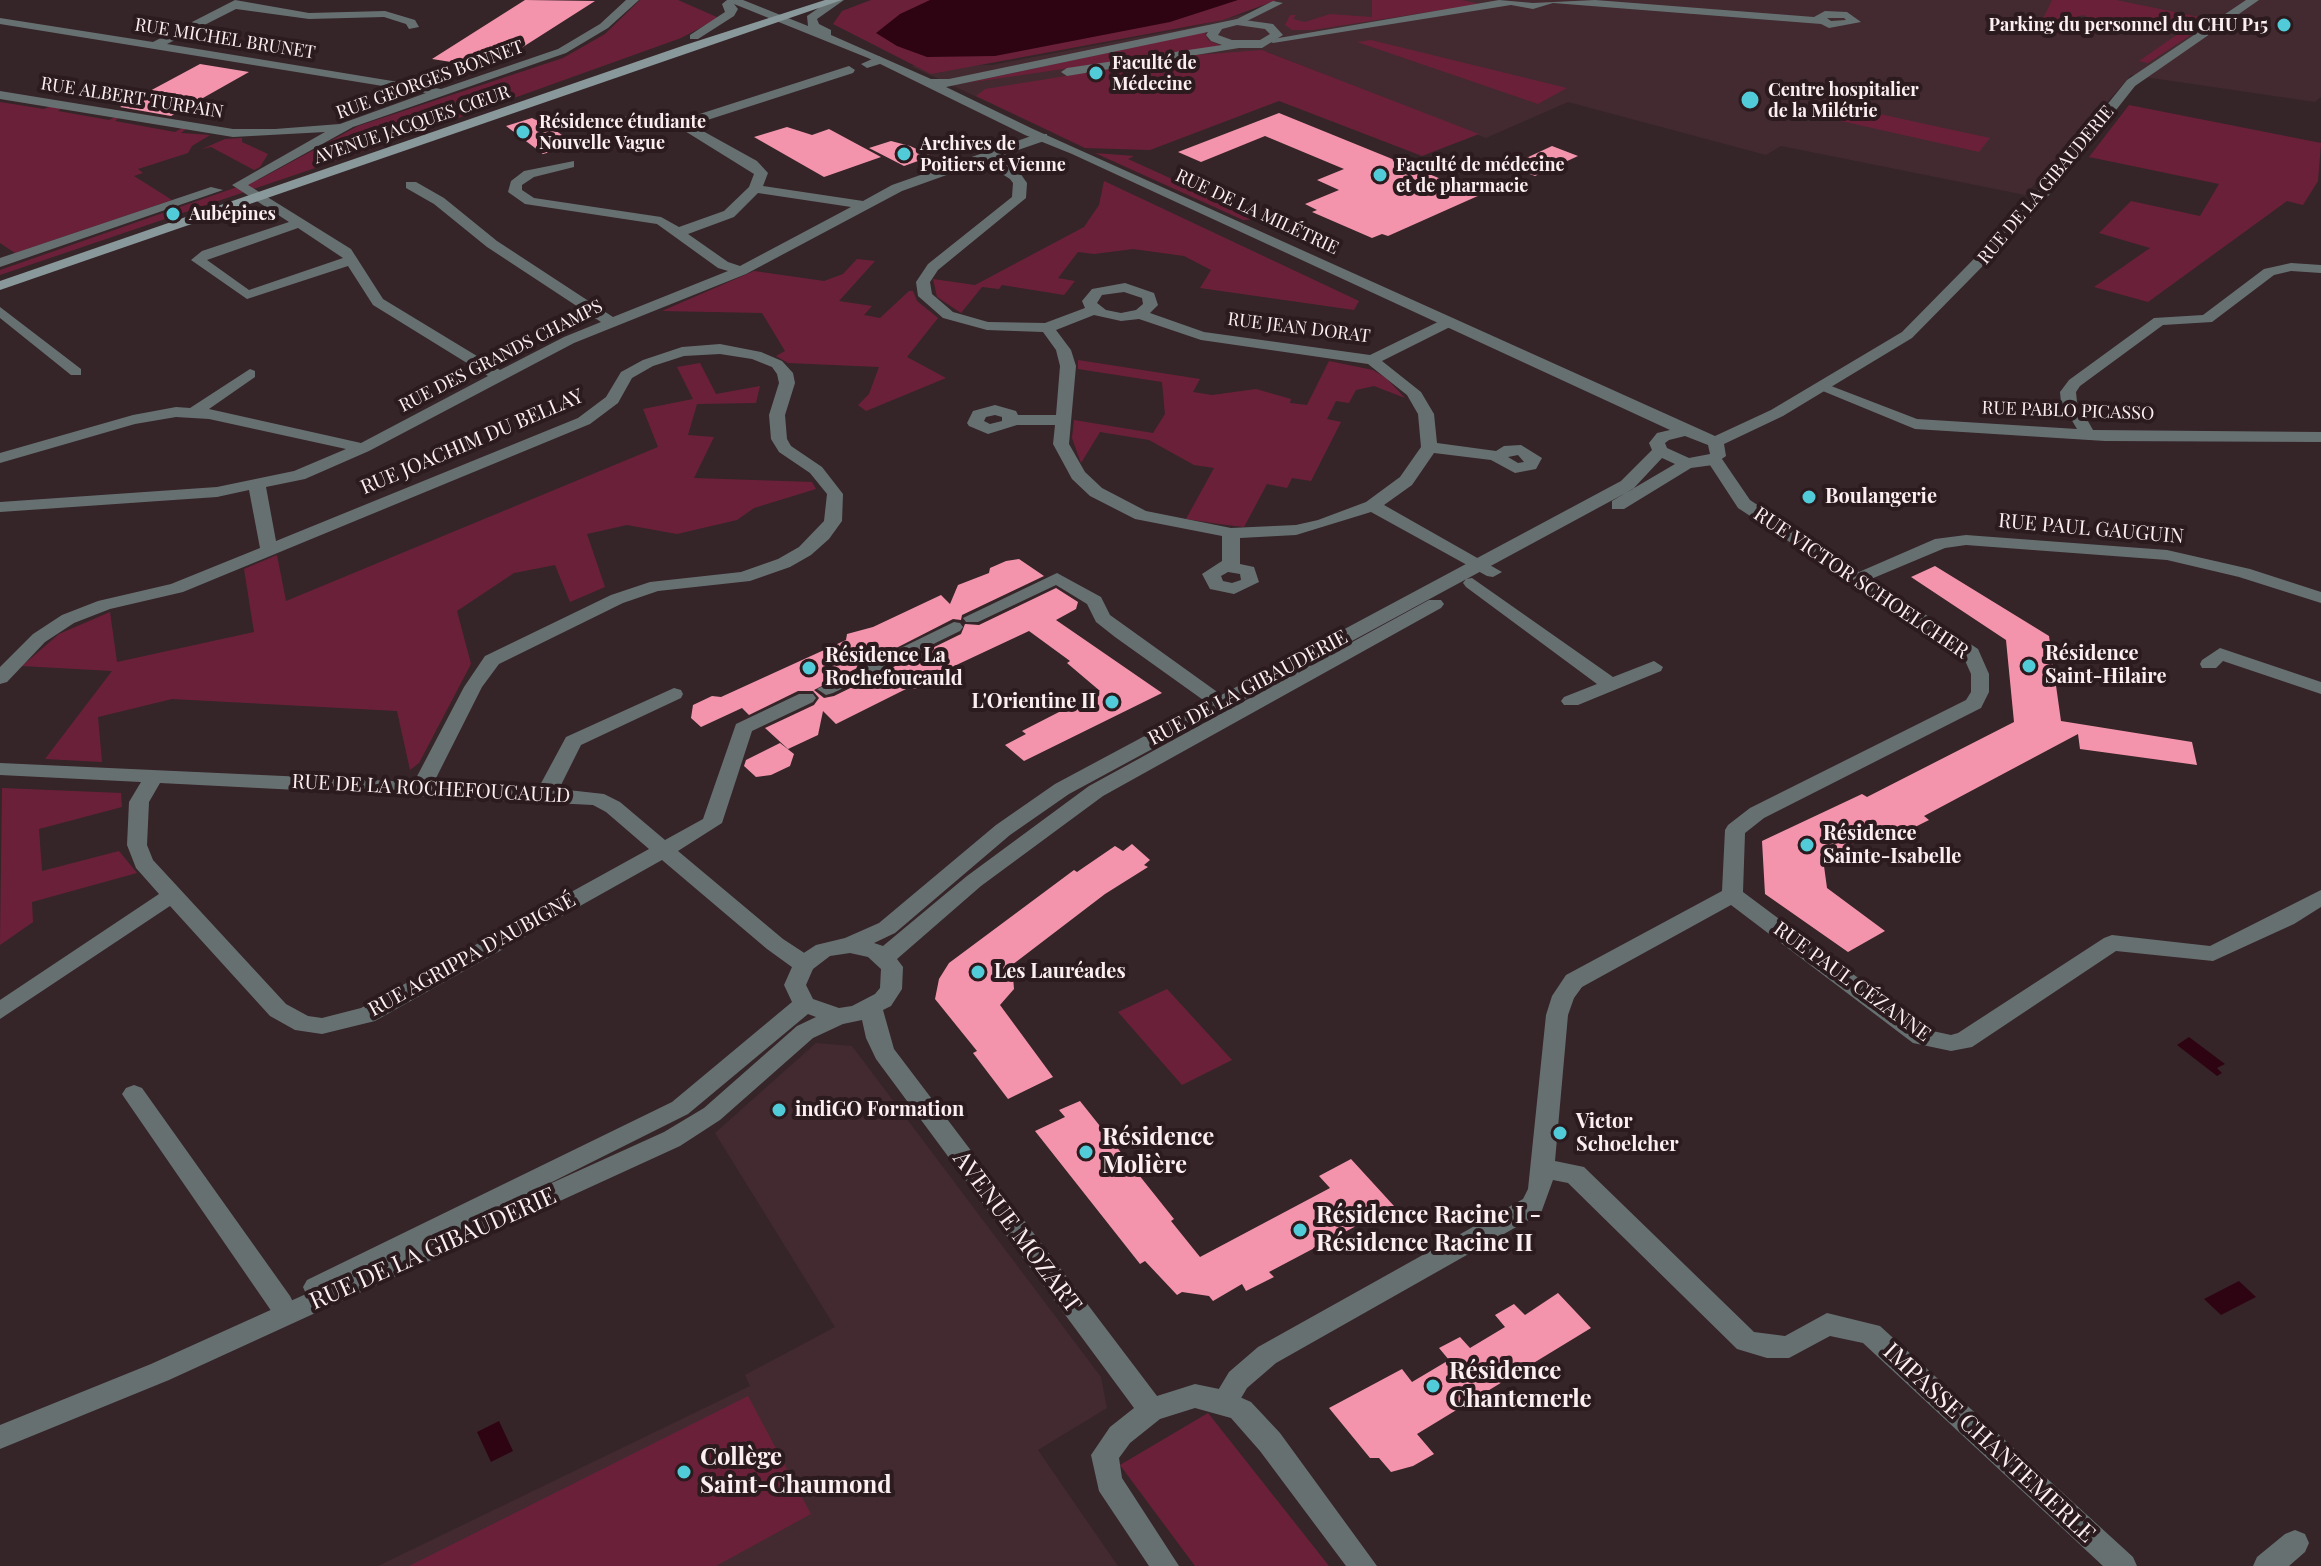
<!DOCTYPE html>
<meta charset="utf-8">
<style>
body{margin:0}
canvas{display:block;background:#352428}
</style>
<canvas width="2321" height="1566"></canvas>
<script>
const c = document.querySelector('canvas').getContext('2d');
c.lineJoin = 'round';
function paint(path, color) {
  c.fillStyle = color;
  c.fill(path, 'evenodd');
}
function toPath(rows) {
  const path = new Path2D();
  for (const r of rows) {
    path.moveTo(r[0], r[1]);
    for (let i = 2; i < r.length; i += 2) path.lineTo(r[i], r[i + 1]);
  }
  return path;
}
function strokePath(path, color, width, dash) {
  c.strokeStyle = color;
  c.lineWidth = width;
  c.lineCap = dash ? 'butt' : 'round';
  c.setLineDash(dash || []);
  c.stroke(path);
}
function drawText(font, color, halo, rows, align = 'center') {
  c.font = font + ' "Playfair Display",serif';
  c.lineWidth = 8;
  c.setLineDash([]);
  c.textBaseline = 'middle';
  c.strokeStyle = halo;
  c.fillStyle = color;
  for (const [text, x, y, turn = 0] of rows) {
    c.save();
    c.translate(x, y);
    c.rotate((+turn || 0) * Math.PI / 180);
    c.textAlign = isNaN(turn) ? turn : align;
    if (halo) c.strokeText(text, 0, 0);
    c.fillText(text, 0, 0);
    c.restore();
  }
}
paint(toPath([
 [1277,0,2321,0,2321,97,2315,102,2131,75,2025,195,1781,146,1766,155,1568,102,1486,138,1268,52,1026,120,911,66,992,65,1192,27,1257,11],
 [816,1043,852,1046,1101,1377,1107,1408,1038,1450,1118,1566,378,1566,750,1386,745,1375,835,1327,715,1133]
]), '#422a30');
paint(toPath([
 [640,0,678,0,719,18,681,38,383,145,0,275,0,270,260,179,358,126,563,58,605,34],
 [871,0,1277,0,1223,20,931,74,833,24,842,11],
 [1372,0,1462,0,1480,4,1313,30,1292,30,1285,25,1290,15,1296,15,1293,19,1305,22,1330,14,1372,17],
 [2052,0,2116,0,2214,20,2148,63,2139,61,2191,25,2168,19,2090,19,2084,15,2060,21,2071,27,2115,24,2134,29,2126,33,2063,35,2038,29],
 [1204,32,1208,40,1221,46,967,83],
 [1371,40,1567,88,1538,104,1357,42],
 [1262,50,1479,134,1422,156,1279,101,1150,150,1085,148,976,96,985,89,1196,55],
 [0,102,44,109,51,106,62,108,58,111,109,120,115,117,120,117,115,121,175,132,182,128,186,129,181,133,210,135,192,146,188,153,138,169,143,173,134,176,172,200,15,253,0,243],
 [2129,105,2321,143,2318,181,2303,205,2287,201,2148,302,2094,287,2150,248,2099,233,2131,201,2200,216,2219,184,2089,157],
 [1844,106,1916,122,1990,138,1979,152,1832,119],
 [242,138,242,142,268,154,260,167,254,170,211,147,202,149,225,139],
 [1095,153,1134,156,1128,159,1260,219,1243,220],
 [1104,181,1359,301,1354,310,1200,288,1211,270,1184,256,1133,249,1094,254,1078,252,1058,278,1075,281,1064,295,1002,285,999,289,982,287,961,313,937,297,933,279,975,285,1084,227,1099,205],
 [857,259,875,261,839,301,872,306,864,315,880,318,909,291,913,291,917,301,938,318,907,357,946,378,866,411,858,405,869,394,879,367,788,363,776,356,785,351,762,313,662,311,754,271,824,281,843,274],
 [1078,360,1200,379,1193,392,1212,395,1256,389,1291,399,1290,403,1307,405,1329,361,1373,370,1386,378,1405,398,1374,386,1356,390,1349,403,1336,401,1327,419,1341,422,1311,481,1292,478,1287,488,1267,484,1244,527,1219,524,1186,519,1214,468,1194,465,1149,440,1100,432,1081,463,1072,438,1074,420,1153,433,1165,414,1162,382,1078,369],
 [700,363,716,394,760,386,756,403,697,404,688,435,714,437,694,478,812,482,816,489,754,508,737,520,677,534,627,525,587,534,605,587,570,602,555,565,514,573,457,611,471,664,419,763,410,770,397,711,172,699,98,717,102,762,45,759,112,671,22,666,59,634,110,612,117,662,254,632,244,569,277,555,286,601,658,447,643,409,693,399,677,367],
 [2,788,121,793,122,807,39,829,42,871,119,851,137,873,32,902,33,922,0,945],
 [1167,989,1232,1060,1182,1085,1118,1012],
 [748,1396,811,1514,716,1566,409,1566],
 [1208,1413,1329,1566,1195,1566,1120,1465]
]), '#6b2039');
paint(toPath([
 [930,0,1238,0,1170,22,995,56,927,57,897,46,876,33,900,14],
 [2189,1037,2225,1064,2217,1068,2222,1073,2217,1076,2177,1045],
 [2239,1281,2256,1297,2221,1315,2204,1299],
 [499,1421,513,1451,491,1462,477,1432]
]), '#2e0413');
paint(toPath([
 [525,0,595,1,490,68,432,59],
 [200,64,249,72,171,116,120,107],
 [1279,113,1407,165,1480,195,1388,236,1382,234,1372,238,1312,212,1317,210,1305,204,1339,190,1317,180,1344,169,1265,136,1201,162,1178,152],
 [532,118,552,128,576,145,543,154,506,126],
 [787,127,812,135,829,129,881,157,824,177,754,137],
 [891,141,910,146,932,156,904,166,869,148],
 [1552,146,1578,156,1535,176,1509,166],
 [1019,559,1044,576,962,615,961,620,953,619,814,690,824,698,834,696,961,634,965,624,979,625,1056,588,1078,602,1076,609,1056,620,1162,693,1024,761,1005,745,1026,734,1022,731,1100,691,1067,663,1070,661,1029,631,935,675,933,681,916,689,908,688,836,724,823,711,818,735,788,749,765,728,814,705,819,698,813,691,798,691,749,715,742,708,701,727,691,718,693,705,712,696,721,697,846,640,847,634,873,627,941,595,950,604,958,585,989,573,990,568,1006,561],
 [1935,566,2049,636,2061,721,2192,742,2197,765,2080,749,2078,734,1924,816,1929,820,1911,829,1904,825,1891,832,1885,827,1843,849,1848,854,1824,866,1827,888,1885,931,1848,952,1765,894,1762,841,1862,794,1867,797,2014,722,2006,640,1911,577],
 [780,743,794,754,790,766,771,775,756,777,744,766,746,760],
 [1132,844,1150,860,1144,865,1148,867,1105,894,1012,965,1014,989,1000,1005,1053,1077,1008,1099,973,1053,977,1051,935,999,939,979,949,963,1074,870,1077,872,1115,846,1123,851],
 [1080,1101,1174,1219,1171,1221,1200,1257,1330,1188,1319,1176,1351,1159,1394,1206,1269,1272,1274,1277,1246,1291,1242,1284,1213,1301,1209,1296,1182,1292,1177,1295,1145,1261,1140,1264,1035,1131,1065,1117,1059,1110],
 [1558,1293,1591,1328,1417,1434,1434,1454,1413,1466,1391,1472,1379,1458,1370,1458,1329,1408,1402,1369,1412,1382,1449,1360,1439,1348,1460,1337,1470,1348,1505,1327,1495,1315,1514,1304,1525,1315]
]), '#f494ac');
paint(toPath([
 [235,0,309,13,385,11,415,20,419,27,409,29,406,24,384,17,309,19,236,9,167,44,441,89,558,49,600,24,626,0,639,0,608,28,566,53,353,127,248,185,351,249,383,299,500,370,564,337,601,322,487,247,434,204,406,188,406,182,416,182,444,198,497,241,613,317,728,271,718,268,657,224,525,204,508,192,511,181,524,171,574,161,574,167,534,177,522,185,522,190,534,198,661,217,679,227,724,211,749,187,754,174,680,128,658,129,602,122,598,121,598,115,681,120,849,66,855,70,853,73,692,125,757,161,768,173,763,186,863,201,892,185,1037,134,1047,134,1047,140,995,158,1020,173,1027,183,1026,198,938,270,930,282,932,294,953,312,988,322,1045,323,1085,308,1082,301,1092,289,1125,283,1154,293,1158,305,1150,313,1204,332,1370,355,1444,319,1454,319,1454,325,1382,361,1421,392,1434,414,1437,443,1496,451,1504,446,1521,445,1542,458,1536,469,1515,473,1491,460,1434,453,1412,485,1384,505,1502,572,1493,577,1487,576,1371,512,1296,535,1240,538,1240,564,1254,567,1259,582,1234,594,1210,589,1202,574,1222,561,1222,536,1135,519,1090,496,1072,479,1053,444,1055,425,1017,425,988,434,969,426,967,423,973,411,995,405,1016,411,1018,415,1056,415,1060,366,1056,350,1043,332,987,330,943,318,918,296,916,282,928,264,1012,197,1013,183,1010,179,983,162,902,191,746,274,574,343,369,451,305,479,266,487,276,541,578,418,606,397,621,372,643,360,682,347,720,344,761,352,782,361,793,373,795,383,785,415,787,439,791,446,822,467,843,494,842,521,829,539,811,555,790,567,750,581,658,591,623,603,499,664,482,687,434,782,539,787,566,737,674,688,681,690,683,694,681,698,581,745,559,789,604,794,620,802,665,840,703,819,736,724,799,694,813,694,816,698,813,702,752,731,722,823,678,851,783,939,812,958,815,964,812,970,796,970,767,949,662,860,375,1021,322,1034,295,1030,270,1016,170,906,0,1019,0,1000,159,894,136,868,127,845,129,802,141,782,0,775,0,763,414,782,464,687,485,656,611,595,650,582,741,572,778,559,799,547,824,521,827,494,810,473,779,452,771,439,769,415,779,383,777,374,772,367,752,359,720,354,684,356,653,366,632,378,618,403,590,424,183,592,110,609,74,623,45,642,7,682,0,684,0,667,33,634,62,615,98,601,171,584,260,548,249,490,217,497,0,512,0,502,217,487,294,471,346,449,209,419,176,417,135,424,0,463,0,453,133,415,176,407,190,408,250,369,255,371,255,377,209,409,361,443,488,376,373,305,348,266,247,299,191,260,202,251,289,222,232,185,325,132,233,137,0,99,0,91,233,129,275,129,340,124,426,93,0,24,0,18,153,42,235,0],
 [758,193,851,207,740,266,728,262,688,234,734,217,758,193],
 [298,228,343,258,249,290,207,260,298,228],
 [1124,292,1142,298,1143,304,1136,310,1121,313,1106,310,1097,303,1102,295,1124,292],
 [1094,315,1121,321,1139,319,1201,340,1368,364,1407,395,1418,414,1421,447,1400,477,1366,502,1318,520,1296,525,1231,528,1146,511,1102,488,1085,472,1069,444,1076,366,1071,350,1056,330,1094,315],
 [995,415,1002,417,1002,421,990,424,984,421,986,417,995,415],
 [1518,455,1524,462,1518,463,1508,457,1518,455],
 [1228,572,1240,574,1241,580,1232,583,1223,581,1221,576,1228,572],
 [160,783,593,805,606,812,649,849,361,1008,322,1018,308,1016,286,1004,153,860,147,845,149,802,160,783],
 [1499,0,1533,3,1595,0,1814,17,1825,11,1847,12,1861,22,1829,28,1821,24,1553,3,1533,9,1511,5,1273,43,1267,40,1499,0],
 [1827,18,1844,18,1846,20,1831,21,1827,18],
 [1273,1,1283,3,1241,24,1231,22,1273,1],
 [879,56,885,60,883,63,867,68,861,64,879,56],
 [211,187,223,190,0,267,0,258,211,187],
 [2291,263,2321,265,2321,273,2291,271,2274,275,2212,322,2163,325,2080,386,2076,392,2077,402,2093,430,2321,432,2321,442,2105,441,1915,429,1813,387,1821,382,1826,384,1917,419,2077,429,2061,402,2060,392,2069,380,2154,318,2203,315,2264,269,2291,263],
 [0,307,81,369,81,375,71,375,0,318,0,307],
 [1714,454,1720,456,1750,500,1859,572,1935,539,1966,535,2167,550,2250,569,2321,592,2321,603,2239,577,2167,560,1966,545,1945,548,1871,579,1978,649,1989,674,1989,692,1981,708,1764,818,1745,833,1743,892,1928,1030,1951,1035,1958,1033,2104,938,2112,935,2210,946,2321,890,2321,907,2294,924,2213,961,2116,951,1972,1047,1951,1051,1913,1043,1731,905,1582,987,1574,998,1568,1015,1555,1161,1584,1167,1754,1332,1785,1336,1827,1313,1880,1326,2133,1557,2137,1566,2103,1566,1863,1343,1830,1336,1789,1358,1767,1358,1737,1349,1568,1183,1553,1180,1541,1213,1276,1363,1247,1388,1234,1410,1224,1414,1214,1410,1211,1402,1229,1372,1258,1347,1523,1199,1528,1189,1546,1015,1552,996,1566,975,1722,891,1725,830,1728,825,1750,808,1966,700,1971,692,1971,674,1963,656,1738,508,1706,459,1714,454],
 [1057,573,1101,597,1110,615,1241,709,1244,713,1241,717,1227,717,1115,637,1096,622,1087,604,1056,585,978,622,966,622,963,618,1057,573],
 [1472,578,1613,677,1654,661,1663,667,1661,671,1578,705,1564,705,1561,701,1564,697,1597,684,1466,587,1463,583,1466,579,1472,578],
 [954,622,960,623,963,627,960,631,833,693,826,695,817,689,954,622],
 [2220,648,2321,682,2321,694,2223,661,2216,668,2202,668,2200,664,2202,660,2220,648],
 [134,1085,142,1088,290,1296,294,1304,290,1312,281,1315,272,1312,126,1100,122,1094,126,1088,134,1085],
 [2295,1530,2305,1534,2309,1543,2305,1552,2289,1566,2253,1566,2257,1557,2285,1534,2295,1530]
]), '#677071');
paint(toPath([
 [727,0,743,0,808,26,807,16,830,0,844,0,817,19,819,24,831,30,831,35,931,79,949,79,1237,19,1273,24,1283,35,1262,48,1239,48,1067,76,1061,72,1067,68,1222,45,1211,41,1206,35,1208,32,946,87,1033,129,1715,436,1771,410,1902,332,2024,208,2127,80,2246,0,2259,0,2135,86,2034,214,1912,338,1783,416,1724,444,1726,456,1713,465,1691,468,1624,509,1612,509,1612,501,1675,464,1662,458,1633,489,1069,794,1010,835,895,933,874,943,883,946,967,876,1089,786,1429,600,1441,600,1444,604,1441,608,1103,796,981,886,897,959,903,967,902,989,891,1006,883,1010,894,1049,1157,1396,1195,1384,1224,1390,1251,1402,1280,1433,1377,1566,1346,1566,1260,1451,1231,1418,1195,1408,1160,1419,1130,1443,1119,1458,1122,1478,1179,1566,1149,1566,1099,1491,1091,1455,1110,1427,1134,1408,876,1059,866,1038,862,1020,843,1024,813,1038,720,1120,680,1146,169,1380,0,1449,0,1425,151,1364,306,1294,303,1287,307,1280,672,1102,792,1002,784,985,796,958,816,945,845,938,879,923,996,825,1055,784,1621,481,1652,450,1649,443,1657,433,1670,430,1072,154,1025,135,868,58,734,4,738,9,734,16,698,39,690,39,690,35,725,12,722,4,727,0],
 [1237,25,1265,29,1270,34,1260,40,1232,40,1218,35,1222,29,1237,25],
 [1685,436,1708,445,1710,454,1689,458,1667,448,1665,443,1669,440,1685,436],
 [850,953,868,957,881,969,880,988,875,994,852,1006,839,1008,813,999,806,985,813,969,830,956,850,953],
 [808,1014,816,1017,797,1026,704,1108,664,1132,534,1191,688,1114,808,1014]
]), '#677071');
paint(toPath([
 [825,0,842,0,0,290,0,281,685,45,825,0]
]), '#89989a');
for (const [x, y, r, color] of [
 [2284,25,8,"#52cbd9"],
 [1096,73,8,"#52cbd9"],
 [1750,100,10,"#52cbd9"],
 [523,132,8,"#52cbd9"],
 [904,154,8,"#52cbd9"],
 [1380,175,8,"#52cbd9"],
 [173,214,8,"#52cbd9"],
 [1809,497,8,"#52cbd9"],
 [2029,666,8,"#52cbd9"],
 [809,668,8,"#52cbd9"],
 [1112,702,8,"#52cbd9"],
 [1807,845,8,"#52cbd9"],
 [978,972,8,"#52cbd9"],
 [779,1110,8,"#52cbd9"],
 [1560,1133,8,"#52cbd9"],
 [1086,1152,8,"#52cbd9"],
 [1300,1230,8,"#52cbd9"],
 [1433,1386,8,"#52cbd9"],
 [684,1472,8,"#52cbd9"]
]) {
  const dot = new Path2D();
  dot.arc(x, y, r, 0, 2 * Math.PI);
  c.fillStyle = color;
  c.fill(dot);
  strokePath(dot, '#2b1b1e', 3);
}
drawText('bold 18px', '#fbeff1', '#2b1b1e', [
 ["Parking du personnel du CHU P15",2268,25,"right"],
 ["Faculté de",1112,63],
 ["Médecine",1112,84],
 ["Centre hospitalier",1768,90],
 ["de la Milétrie",1768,111],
 ["Résidence étudiante",539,122],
 ["Nouvelle Vague",539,143],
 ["Archives de",920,144],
 ["Poitiers et Vienne",920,165],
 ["Faculté de médecine",1396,165],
 ["et de pharmacie",1396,186],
 ["Aubépines",189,214]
], 'left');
drawText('18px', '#fbeff1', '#2b1b1e', [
 ["RUE MICHEL BRUNET",225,39,9],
 ["RUE GEORGES BONNET",430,80,-20],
 ["RUE ALBERT TURPAIN",132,98,9],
 ["AVENUE JACQUES CŒUR",412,125,-19],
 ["RUE DE LA GIBAUDERIE",2046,185,-50],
 ["RUE DE LA MILÉTRIE",1257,212,25],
 ["RUE JEAN DORAT",1299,328,7],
 ["RUE DES GRANDS CHAMPS",501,356,-27],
 ["RUE PABLO PICASSO",2068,411,2]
]);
drawText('20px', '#fbeff1', '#2b1b1e', [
 ["RUE JOACHIM DU BELLAY",472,442,-23],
 ["RUE PAUL GAUGUIN",2091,529,5],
 ["RUE VICTOR SCHOELCHER",1861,583,34],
 ["RUE DE LA GIBAUDERIE",1248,688,-28],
 ["RUE DE LA ROCHEFOUCAULD",431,789,3],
 ["RUE AGRIPPA D'AUBIGNÉ",472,955,-29],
 ["RUE PAUL CÉZANNE",1852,982,36]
]);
drawText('bold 20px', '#fbeff1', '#2b1b1e', [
 ["Boulangerie",1825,497],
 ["Résidence",2045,654],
 ["Saint-Hilaire",2045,677],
 ["Résidence La",825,656],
 ["Rochefoucauld",825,679],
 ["L'Orientine II",1096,702,"right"],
 ["Résidence",1823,834],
 ["Sainte-Isabelle",1823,857],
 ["Les Lauréades",994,972],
 ["indiGO Formation",795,1110],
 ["Victor",1576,1122],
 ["Schoelcher",1576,1145]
], 'left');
drawText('bold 24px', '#fbeff1', '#2b1b1e', [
 ["Résidence",1102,1138],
 ["Molière",1102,1166],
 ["Résidence Racine I -",1316,1216],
 ["Résidence Racine II",1316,1244],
 ["Résidence",1449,1372],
 ["Chantemerle",1449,1400],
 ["Collège",700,1458],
 ["Saint-Chaumond",700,1486]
], 'left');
drawText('24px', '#fbeff1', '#2b1b1e', [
 ["AVENUE MOZART",1017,1232,53],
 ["RUE DE LA GIBAUDERIE",433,1249,-24],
 ["IMPASSE CHANTEMERLE",1989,1443,43]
]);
</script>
